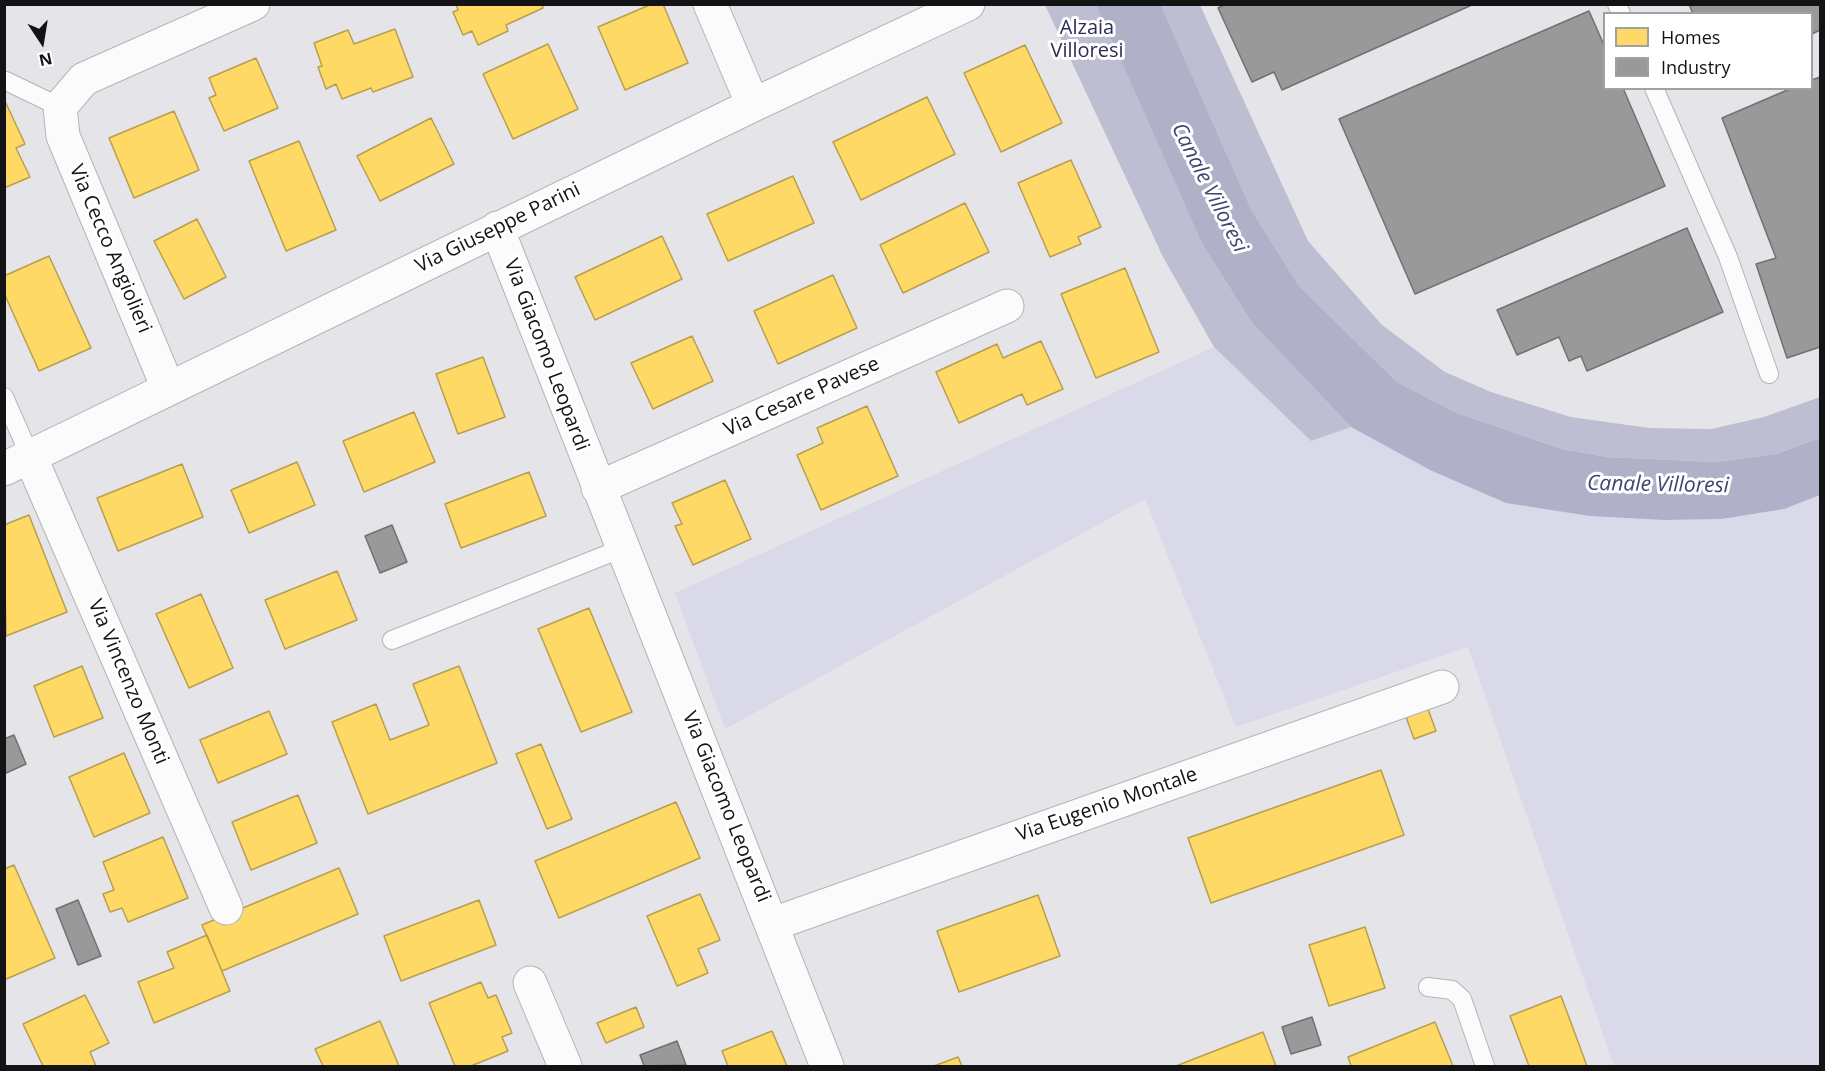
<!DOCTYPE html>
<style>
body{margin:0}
#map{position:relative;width:1825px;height:1071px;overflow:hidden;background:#e5e5e9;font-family:"Open Sans",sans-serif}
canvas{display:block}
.frame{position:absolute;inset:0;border:6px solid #131315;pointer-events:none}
.legend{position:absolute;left:1603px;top:12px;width:210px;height:78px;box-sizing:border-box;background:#fff;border:2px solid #a1a1a1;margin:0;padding:8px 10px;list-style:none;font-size:18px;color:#131315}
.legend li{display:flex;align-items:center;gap:12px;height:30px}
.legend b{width:30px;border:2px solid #a1a1a1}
.north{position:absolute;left:12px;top:12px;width:60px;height:60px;-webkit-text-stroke:4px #fff;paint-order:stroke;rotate:168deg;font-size:16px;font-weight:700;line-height:24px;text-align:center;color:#131315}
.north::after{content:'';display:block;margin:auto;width:21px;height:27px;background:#131315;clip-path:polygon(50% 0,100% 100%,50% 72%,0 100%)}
</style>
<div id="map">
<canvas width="1825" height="1071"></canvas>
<div class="frame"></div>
<ul class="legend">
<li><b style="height:16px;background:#ffd966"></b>Homes</li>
<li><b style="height:16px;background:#999"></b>Industry</li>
</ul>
<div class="north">N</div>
</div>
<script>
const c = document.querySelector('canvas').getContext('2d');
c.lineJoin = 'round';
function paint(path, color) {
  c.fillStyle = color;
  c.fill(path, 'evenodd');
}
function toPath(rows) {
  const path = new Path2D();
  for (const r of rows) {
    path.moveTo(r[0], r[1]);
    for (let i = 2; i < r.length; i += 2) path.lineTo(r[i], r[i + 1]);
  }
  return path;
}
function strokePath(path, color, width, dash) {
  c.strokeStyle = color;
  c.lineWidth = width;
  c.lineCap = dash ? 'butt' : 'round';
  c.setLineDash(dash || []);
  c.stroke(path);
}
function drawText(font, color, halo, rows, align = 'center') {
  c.font = font + ' "Open Sans",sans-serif';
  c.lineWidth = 6;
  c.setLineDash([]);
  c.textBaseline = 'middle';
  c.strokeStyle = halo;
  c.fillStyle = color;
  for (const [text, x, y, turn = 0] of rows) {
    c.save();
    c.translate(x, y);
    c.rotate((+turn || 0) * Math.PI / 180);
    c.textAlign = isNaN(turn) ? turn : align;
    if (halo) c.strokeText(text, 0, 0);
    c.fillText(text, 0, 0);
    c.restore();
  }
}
paint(toPath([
 [1214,347,1311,441,1351,427,1430,470,1665,520,1722,519,1784,509,1820,495,1820,1066,1614,1066,1468,647,1236,727,1145,499,725,729,675,593]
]), '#d9d9ea');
paint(toPath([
 [1045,5,1096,5,1202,244,1252,323,1351,427,1311,441,1214,347,1163,257],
 [1161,5,1200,5,1308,241,1382,325,1445,372,1491,392,1571,417,1649,428,1711,429,1764,417,1820,397,1820,438,1776,454,1717,462,1607,457,1562,449,1457,413,1397,382,1299,286,1251,209]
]), '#bebed2');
paint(toPath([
 [1096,5,1161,5,1251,209,1299,286,1397,382,1457,413,1562,449,1607,457,1717,462,1776,454,1820,438,1820,495,1784,509,1722,519,1665,520,1590,516,1506,503,1430,470,1351,427,1252,323,1202,244]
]), '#b0b1c9');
const homes = toPath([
 [456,4,542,4,543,8,506,25,508,31,478,45,472,31,463,35,453,12,458,10,456,4],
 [652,4,663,4,688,63,625,90,598,27,652,4],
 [395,29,413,77,373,92,371,88,342,99,336,84,326,89,318,67,322,66,314,43,348,30,354,44,395,29],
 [548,44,578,109,513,139,483,74,548,44],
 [1025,45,1062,123,1001,152,964,73,1025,45],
 [256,58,278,108,224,131,209,98,216,95,209,78,256,58],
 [927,97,955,154,861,200,833,142,927,97],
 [4,99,25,144,16,148,30,177,4,188,4,99],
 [174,111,199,170,134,198,109,138,174,111],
 [431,118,454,164,380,201,357,156,431,118],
 [299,141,336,230,286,251,249,161,299,141],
 [1071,160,1101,227,1078,237,1081,244,1050,257,1018,183,1071,160],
 [793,176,814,223,728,261,707,214,793,176],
 [965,203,989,252,903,293,880,245,965,203],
 [197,219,226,277,184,299,154,241,197,219],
 [662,236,682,279,595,320,575,277,662,236],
 [49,256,91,348,39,371,4,293,4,276,49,256],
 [1125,268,1159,352,1096,378,1061,294,1125,268],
 [833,275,857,328,778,364,754,311,833,275],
 [692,336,713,381,653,409,631,363,692,336],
 [1041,341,1063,389,1027,405,1022,394,959,423,936,372,997,344,1003,358,1041,341],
 [483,357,505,417,458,434,436,374,483,357],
 [867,406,898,476,821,510,797,455,823,443,817,428,867,406],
 [414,412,435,462,364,492,343,441,414,412],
 [297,462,315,505,249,533,231,490,297,462],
 [182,464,203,517,118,551,97,498,182,464],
 [529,472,546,516,461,548,445,504,529,472],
 [725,480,751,539,693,565,675,526,682,524,672,503,725,480],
 [29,515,67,612,6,636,4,525,29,515],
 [337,571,357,620,285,649,265,600,337,571],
 [201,594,233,668,189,688,156,614,201,594],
 [589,608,632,712,581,732,538,629,589,608],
 [82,666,103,718,54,737,34,686,82,666],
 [459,666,497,763,368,814,332,722,376,704,390,740,429,725,413,684,459,666],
 [1428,709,1436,731,1414,739,1406,717,1428,709],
 [269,711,287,754,218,783,200,740,269,711],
 [541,744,572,819,547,829,516,754,541,744],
 [124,753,150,813,94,837,69,777,124,753],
 [1381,770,1404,835,1211,903,1188,838,1381,770],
 [298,795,317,843,251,870,232,822,298,795],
 [676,802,700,858,559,918,535,861,676,802],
 [163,837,188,898,128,922,122,908,110,912,103,894,114,890,103,862,163,837],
 [14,865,55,958,4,980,4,869,14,865],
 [339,868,358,914,222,971,202,925,339,868],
 [700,894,720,940,698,949,708,973,677,986,647,916,700,894],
 [1038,895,1060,956,959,992,937,931,1038,895],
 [479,900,496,945,401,981,384,936,479,900],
 [1365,927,1385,988,1329,1006,1309,945,1365,927],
 [207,935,230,991,154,1023,138,982,174,968,167,952,207,935],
 [481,982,488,998,496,995,512,1033,502,1037,508,1051,471,1066,455,1066,429,1003,481,982],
 [85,995,109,1043,90,1052,96,1066,43,1066,23,1024,85,995],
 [1561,996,1587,1066,1529,1066,1510,1016,1561,996],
 [636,1007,644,1027,606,1043,597,1023,636,1007],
 [380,1021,399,1066,323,1066,315,1049,380,1021],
 [1435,1022,1453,1066,1351,1066,1348,1057,1435,1022],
 [772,1031,787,1066,728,1066,722,1051,772,1031],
 [1263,1032,1276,1066,1176,1066,1263,1032],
 [958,1057,962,1066,934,1066,958,1057]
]);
paint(homes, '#ffd966');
strokePath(homes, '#b89e4e', 1.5);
const industry = toPath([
 [1226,4,1474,4,1282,90,1274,72,1252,82,1218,8,1226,4],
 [1689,4,1820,4,1820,30,1812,34,1812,14,1693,14,1689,4],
 [1589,11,1604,45,1604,88,1623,88,1665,186,1415,294,1339,119,1589,11],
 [1820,77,1820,347,1787,358,1756,264,1776,258,1722,118,1792,88,1812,88,1812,80,1820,77],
 [1687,228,1723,312,1587,371,1581,356,1569,361,1559,337,1517,355,1497,310,1687,228],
 [392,525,407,562,380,573,365,536,392,525],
 [14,735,26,764,4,774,4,739,14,735],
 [78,900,101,956,78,965,56,909,78,900],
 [1312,1017,1321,1045,1291,1054,1282,1027,1312,1017],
 [677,1041,686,1065,644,1066,640,1055,677,1041]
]);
paint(industry, '#999');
strokePath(industry, '#717171', 1.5);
const lane = toPath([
 [1617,4,1621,14],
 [6,81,60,107],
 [1654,88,1728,257,1769,374],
 [4,397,30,456],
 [392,640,623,548],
 [1428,987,1452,990,1462,999,1485,1066]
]);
const street = toPath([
 [710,4,753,105],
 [497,228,827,1066],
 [168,388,63,136,60,107,84,79,253,4],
 [30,456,226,908],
 [4,469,753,105,968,4],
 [598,488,1007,306],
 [773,924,1442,687],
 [530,983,565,1066]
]);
strokePath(lane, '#b4b4b6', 20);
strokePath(street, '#b4b4b6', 35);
strokePath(lane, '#fbfbfc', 18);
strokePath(street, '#fbfbfc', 33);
drawText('20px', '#2d2b57', '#fff', [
 ["Alzaia",1087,28],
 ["Villoresi",1087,51]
]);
drawText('20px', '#131315', '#fff', [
 ["Via Giuseppe Parini",498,228,-26],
 ["Via Cecco Angiolieri",110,249,67],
 ["Via Giacomo Leopardi",546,355,69],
 ["Via Cesare Pavese",802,397,-24],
 ["Via Vincenzo Monti",128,682,67],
 ["Via Eugenio Montale",1107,805,-19],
 ["Via Giacomo Leopardi",726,807,68]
]);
drawText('italic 21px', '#434371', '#fff', [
 ["Canale Villoresi",1209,188,63],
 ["Canale Villoresi",1658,485,1]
]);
</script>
